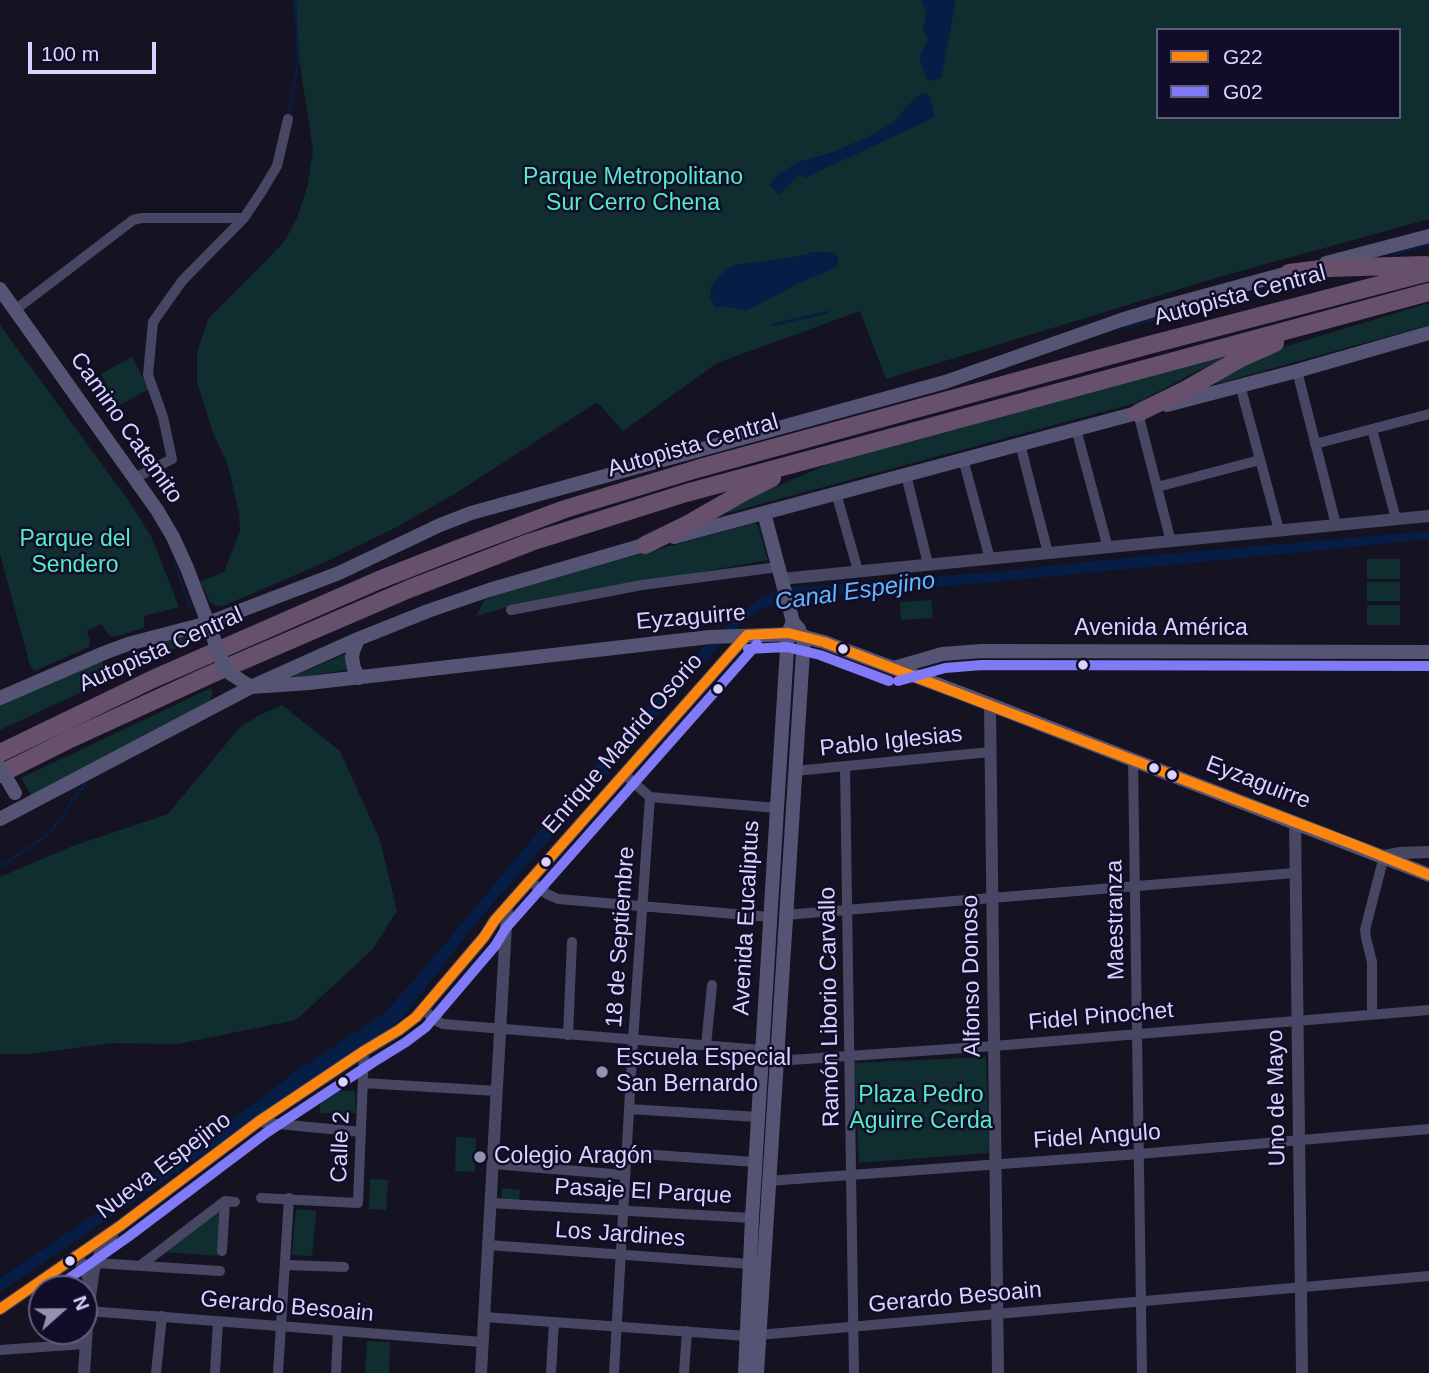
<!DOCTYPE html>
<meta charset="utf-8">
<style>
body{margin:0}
#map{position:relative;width:1429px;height:1373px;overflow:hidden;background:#151322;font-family:Arial,sans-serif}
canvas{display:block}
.legend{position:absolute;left:1156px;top:28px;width:245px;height:91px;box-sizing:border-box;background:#110d28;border:2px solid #615d7e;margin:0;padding:9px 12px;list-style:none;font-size:21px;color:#d8d4ff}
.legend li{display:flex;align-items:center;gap:14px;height:35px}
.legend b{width:35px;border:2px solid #615d7e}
.north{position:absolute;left:28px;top:1275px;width:70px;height:70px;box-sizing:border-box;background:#110d28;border:2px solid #615d7e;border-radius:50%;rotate:69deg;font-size:19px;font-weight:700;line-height:28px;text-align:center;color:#d8d4ff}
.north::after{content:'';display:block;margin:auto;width:24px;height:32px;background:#9490b2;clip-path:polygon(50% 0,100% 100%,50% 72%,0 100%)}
.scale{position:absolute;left:28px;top:42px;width:128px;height:32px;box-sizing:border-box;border:4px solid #d8d4ff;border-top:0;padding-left:9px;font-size:21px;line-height:24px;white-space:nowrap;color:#d8d4ff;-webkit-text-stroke:5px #110d28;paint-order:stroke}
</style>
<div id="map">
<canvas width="1429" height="1373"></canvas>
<ul class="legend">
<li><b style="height:9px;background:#fc850d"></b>G22</li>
<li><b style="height:9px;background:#807af9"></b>G02</li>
</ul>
<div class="north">N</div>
<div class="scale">100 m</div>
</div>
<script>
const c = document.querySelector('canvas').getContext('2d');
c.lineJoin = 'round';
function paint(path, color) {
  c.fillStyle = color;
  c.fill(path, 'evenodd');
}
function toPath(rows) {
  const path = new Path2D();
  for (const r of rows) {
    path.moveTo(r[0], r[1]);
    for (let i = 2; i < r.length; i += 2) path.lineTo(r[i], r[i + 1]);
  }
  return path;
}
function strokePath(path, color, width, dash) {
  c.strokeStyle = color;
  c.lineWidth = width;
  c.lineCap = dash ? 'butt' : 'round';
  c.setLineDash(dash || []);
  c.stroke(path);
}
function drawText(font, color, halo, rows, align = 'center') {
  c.font = font + ' Arial,sans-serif';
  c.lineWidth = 5;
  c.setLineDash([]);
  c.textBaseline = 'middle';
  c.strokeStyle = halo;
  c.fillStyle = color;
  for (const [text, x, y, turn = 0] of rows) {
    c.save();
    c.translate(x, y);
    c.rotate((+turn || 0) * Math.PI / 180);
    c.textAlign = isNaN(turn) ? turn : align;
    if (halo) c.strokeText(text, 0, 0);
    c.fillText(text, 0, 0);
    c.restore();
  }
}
paint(toPath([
 [293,0,1429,0,1429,219,1219,277,886,379,860,311,717,363,623,431,597,402,456,493,397,527,321,564,223,606,214,605,210,602,200,582,224,572,240,531,239,513,228,465,213,433,197,382,197,353,208,319,284,242,297,218,308,184,313,151,298,51],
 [1158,30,1399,30,1399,117,1158,117],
 [1429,303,1429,325,1216,384,1217,377,1267,352],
 [0,325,128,500,151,536,179,607,144,616,144,628,117,636,112,637,109,635,101,624,87,631,90,642,89,647,34,671,30,665,0,554],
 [132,357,149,389,118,406,101,374],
 [1221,357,1223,358,1136,403,727,513,727,508,833,462],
 [755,523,758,525,768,560,514,605,476,616,485,599,571,573],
 [1367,559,1400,559,1400,579,1367,579],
 [1367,582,1400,582,1400,601,1367,601],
 [931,600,933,618,901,620,900,602],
 [1400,605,1400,625,1367,625,1367,605],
 [197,632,200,637,0,730,0,701,100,657,106,671,155,649,152,640],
 [348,653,350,669,285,680],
 [211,688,213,694,208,704,33,798,21,778],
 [282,705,340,751,380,840,397,911,372,950,296,1020,178,1044,111,1043,31,1054,0,1054,0,877,73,846,168,814,240,727,258,716],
 [986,1057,989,1153,859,1163,854,1063],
 [320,1091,355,1091,356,1113,320,1113],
 [456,1137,476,1138,475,1172,455,1171],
 [370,1179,388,1180,386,1210,369,1209],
 [502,1188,520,1190,519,1202,501,1201],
 [296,1209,316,1211,312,1256,292,1255],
 [217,1210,221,1213,219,1256,164,1252],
 [367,1341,390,1342,389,1373,365,1373]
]), '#102e2f');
paint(toPath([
 [921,0,956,0,941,78,927,81,920,61,921,53,928,40,923,29,926,13],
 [923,93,929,95,935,117,805,178,800,174,779,195,769,185,778,175,798,162,830,153,866,138,892,123,913,100],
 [814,252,830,252,838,257,838,265,831,270,805,280,746,311,730,307,715,307,710,297,711,287,721,274,734,265,794,257],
 [1429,531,1429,539,1314,551,1004,581,798,599,786,598,760,610,740,624,728,636,474,925,401,1020,0,1292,0,1278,218,1131,292,1074,383,1014,416,978,585,776,713,637,757,600,784,588,995,572,1132,557]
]), '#061d45');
strokePath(toPath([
 [289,113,298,63,295,0],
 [1396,254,1429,245],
 [773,325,827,312],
 [1118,329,1304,280],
 [175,565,190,606],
 [0,867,50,833,85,784]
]), '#061d45', 2.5);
strokePath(toPath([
 [15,310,133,220,142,218,244,218],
 [1297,371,1336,525],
 [1240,385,1279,530],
 [1138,413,1171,542],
 [1076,429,1108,548],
 [1372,429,1396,519],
 [1020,444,1048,553],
 [1315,444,1429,414],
 [963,459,990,559],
 [906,475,928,564],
 [135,478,172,459,163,417,148,375,153,322,182,281,244,218,262,191,277,166,288,119],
 [1157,487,1260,460],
 [836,493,858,571],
 [511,610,642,585,778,567],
 [1133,760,1142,1373],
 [845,766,854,1373],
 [795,771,990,752],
 [624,774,650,797,777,808],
 [530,881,547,894,558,899,770,917],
 [785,915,1295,873],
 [424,1009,433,1019,443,1024,762,1050],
 [1372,1013,1372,962,1366,938,1365,930,1384,856],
 [568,1035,572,942],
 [706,1046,712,985],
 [776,1061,994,1046,1429,1010],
 [363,1083,497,1091],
 [629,1109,758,1117],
 [258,1122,361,1132],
 [627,1153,755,1162],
 [493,1164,625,1175],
 [768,1181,1139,1154,1429,1129],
 [261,1198,358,1203,364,1051],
 [490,1203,752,1218],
 [488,1245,750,1264],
 [222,1251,225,1201],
 [96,1263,220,1271],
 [141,1265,225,1201,235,1202],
 [285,1265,344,1267],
 [88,1311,482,1342],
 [484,1317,747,1336,1429,1276],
 [0,1350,85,1344],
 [156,1373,162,1316],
 [215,1373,218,1321],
 [278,1373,289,1198],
 [336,1373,338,1331],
 [551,1373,554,1322],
 [614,1373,633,1040,650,797],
 [684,1373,687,1331]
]), '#484763', 10);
strokePath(toPath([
 [781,579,1429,516],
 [990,705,998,1373],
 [1295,822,1302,1373],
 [1384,856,1400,853,1429,852],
 [76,1256,85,1269,91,1285],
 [0,1309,120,1226,258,1122,364,1051,399,1030,416,1017,484,937,495,920,747,635],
 [84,1373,88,1311,94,1269,101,1251,112,1235],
 [481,1373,507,907]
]), '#484763', 12);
strokePath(toPath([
 [1326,263,1429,236],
 [0,289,157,510,173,537,187,568,211,631],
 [1167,405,1297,371,1429,333],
 [764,513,793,622,799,629],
 [674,537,1148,410],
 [358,639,353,651,352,658,354,668,359,678],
 [894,668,942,654,981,651,1429,652],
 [231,674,251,687,309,683,710,637,793,634,824,642,963,694,1429,875],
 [0,698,104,653,128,644,208,623,339,573,440,525,471,513,945,382,1121,320,1167,306,1299,270],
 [0,819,251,687,358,639,428,611,489,590,654,542],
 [745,1373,752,1218,777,808,788,633,793,622],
 [757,1373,804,636]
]), '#565475', 14);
strokePath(toPath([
 [1289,273,1329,268,1426,265],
 [1138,413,1187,389,1241,358,1275,343],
 [645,545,688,524,744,492,772,478],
 [0,753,153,679,379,580,463,547,565,509,700,468,1149,345,1429,272],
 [0,774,70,739,207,676,409,589,531,542,686,493,1429,292]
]), '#66506c', 18);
strokePath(toPath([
 [211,631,224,667,231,674],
 [0,767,15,793]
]), '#565475', 14);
strokePath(toPath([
 [747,635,788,633,824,642,1355,845,1429,875],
 [0,1309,120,1226,258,1122,364,1051,399,1030,416,1017,484,937,495,920,747,635]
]), '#fc850d', 10);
strokePath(toPath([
 [748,649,787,647,795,649,820,655,889,681],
 [898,681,945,668,982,665,1429,666],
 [54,1289,128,1237,266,1133,372,1063,406,1042,426,1027,495,946,506,928,757,644]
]), '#807af9', 10);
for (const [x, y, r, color] of [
 [843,649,6,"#d8d4ff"],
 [1083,665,6,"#d8d4ff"],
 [718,689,6,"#d8d4ff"],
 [1154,768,6,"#d8d4ff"],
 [1172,775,6,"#d8d4ff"],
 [546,862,6,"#d8d4ff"],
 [602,1072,7,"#9490b2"],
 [343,1082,6,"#d8d4ff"],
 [480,1157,7,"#9490b2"],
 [70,1261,6,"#d8d4ff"]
]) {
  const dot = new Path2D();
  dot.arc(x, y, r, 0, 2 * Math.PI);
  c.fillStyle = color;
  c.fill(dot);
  strokePath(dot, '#110d28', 2.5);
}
drawText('23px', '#54ebc5', '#110d28', [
 ["Parque Metropolitano",633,178],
 ["Sur Cerro Chena",633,204],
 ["Parque del",75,540],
 ["Sendero",75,566],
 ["Plaza Pedro",921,1096],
 ["Aguirre Cerda",921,1122]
]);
drawText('23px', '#d8d4ff', '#110d28', [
 ["Autopista Central",1240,296,-15],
 ["Camino Catemito",126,428,55],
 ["Autopista Central",693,446,-16],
 ["Eyzaguirre",691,618,-5],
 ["Avenida América",1161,629],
 ["Autopista Central",161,650,-24],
 ["Pablo Iglesias",891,742,-6],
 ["Enrique Madrid Osorio",623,744,-49],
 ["Eyzaguirre",1258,783,21],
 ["Avenida Eucaliptus",747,918,-87],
 ["Maestranza",1116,920,-91],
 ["18 de Septiembre",621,937,-86],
 ["Alfonso Donoso",972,976,-91],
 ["Ramón Liborio Carvallo",830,1007,-91],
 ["Fidel Pinochet",1101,1017,-5],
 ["Uno de Mayo",1277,1098,-91],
 ["Fidel Angulo",1097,1137,-4],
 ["Calle 2",341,1147,-88],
 ["Nueva Espejino",164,1166,-37],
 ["Pasaje El Parque",643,1192,3],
 ["Los Jardines",620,1235,4],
 ["Gerardo Besoain",955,1298,-5],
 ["Gerardo Besoain",287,1307,5]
]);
drawText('23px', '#d8d4ff', '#110d28', [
 ["Escuela Especial",616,1059],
 ["San Bernardo",616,1085],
 ["Colegio Aragón",494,1157]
], 'left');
drawText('italic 24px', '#62b6ff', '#110d28', [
 ["Canal Espejino",855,592,-8]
]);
</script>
